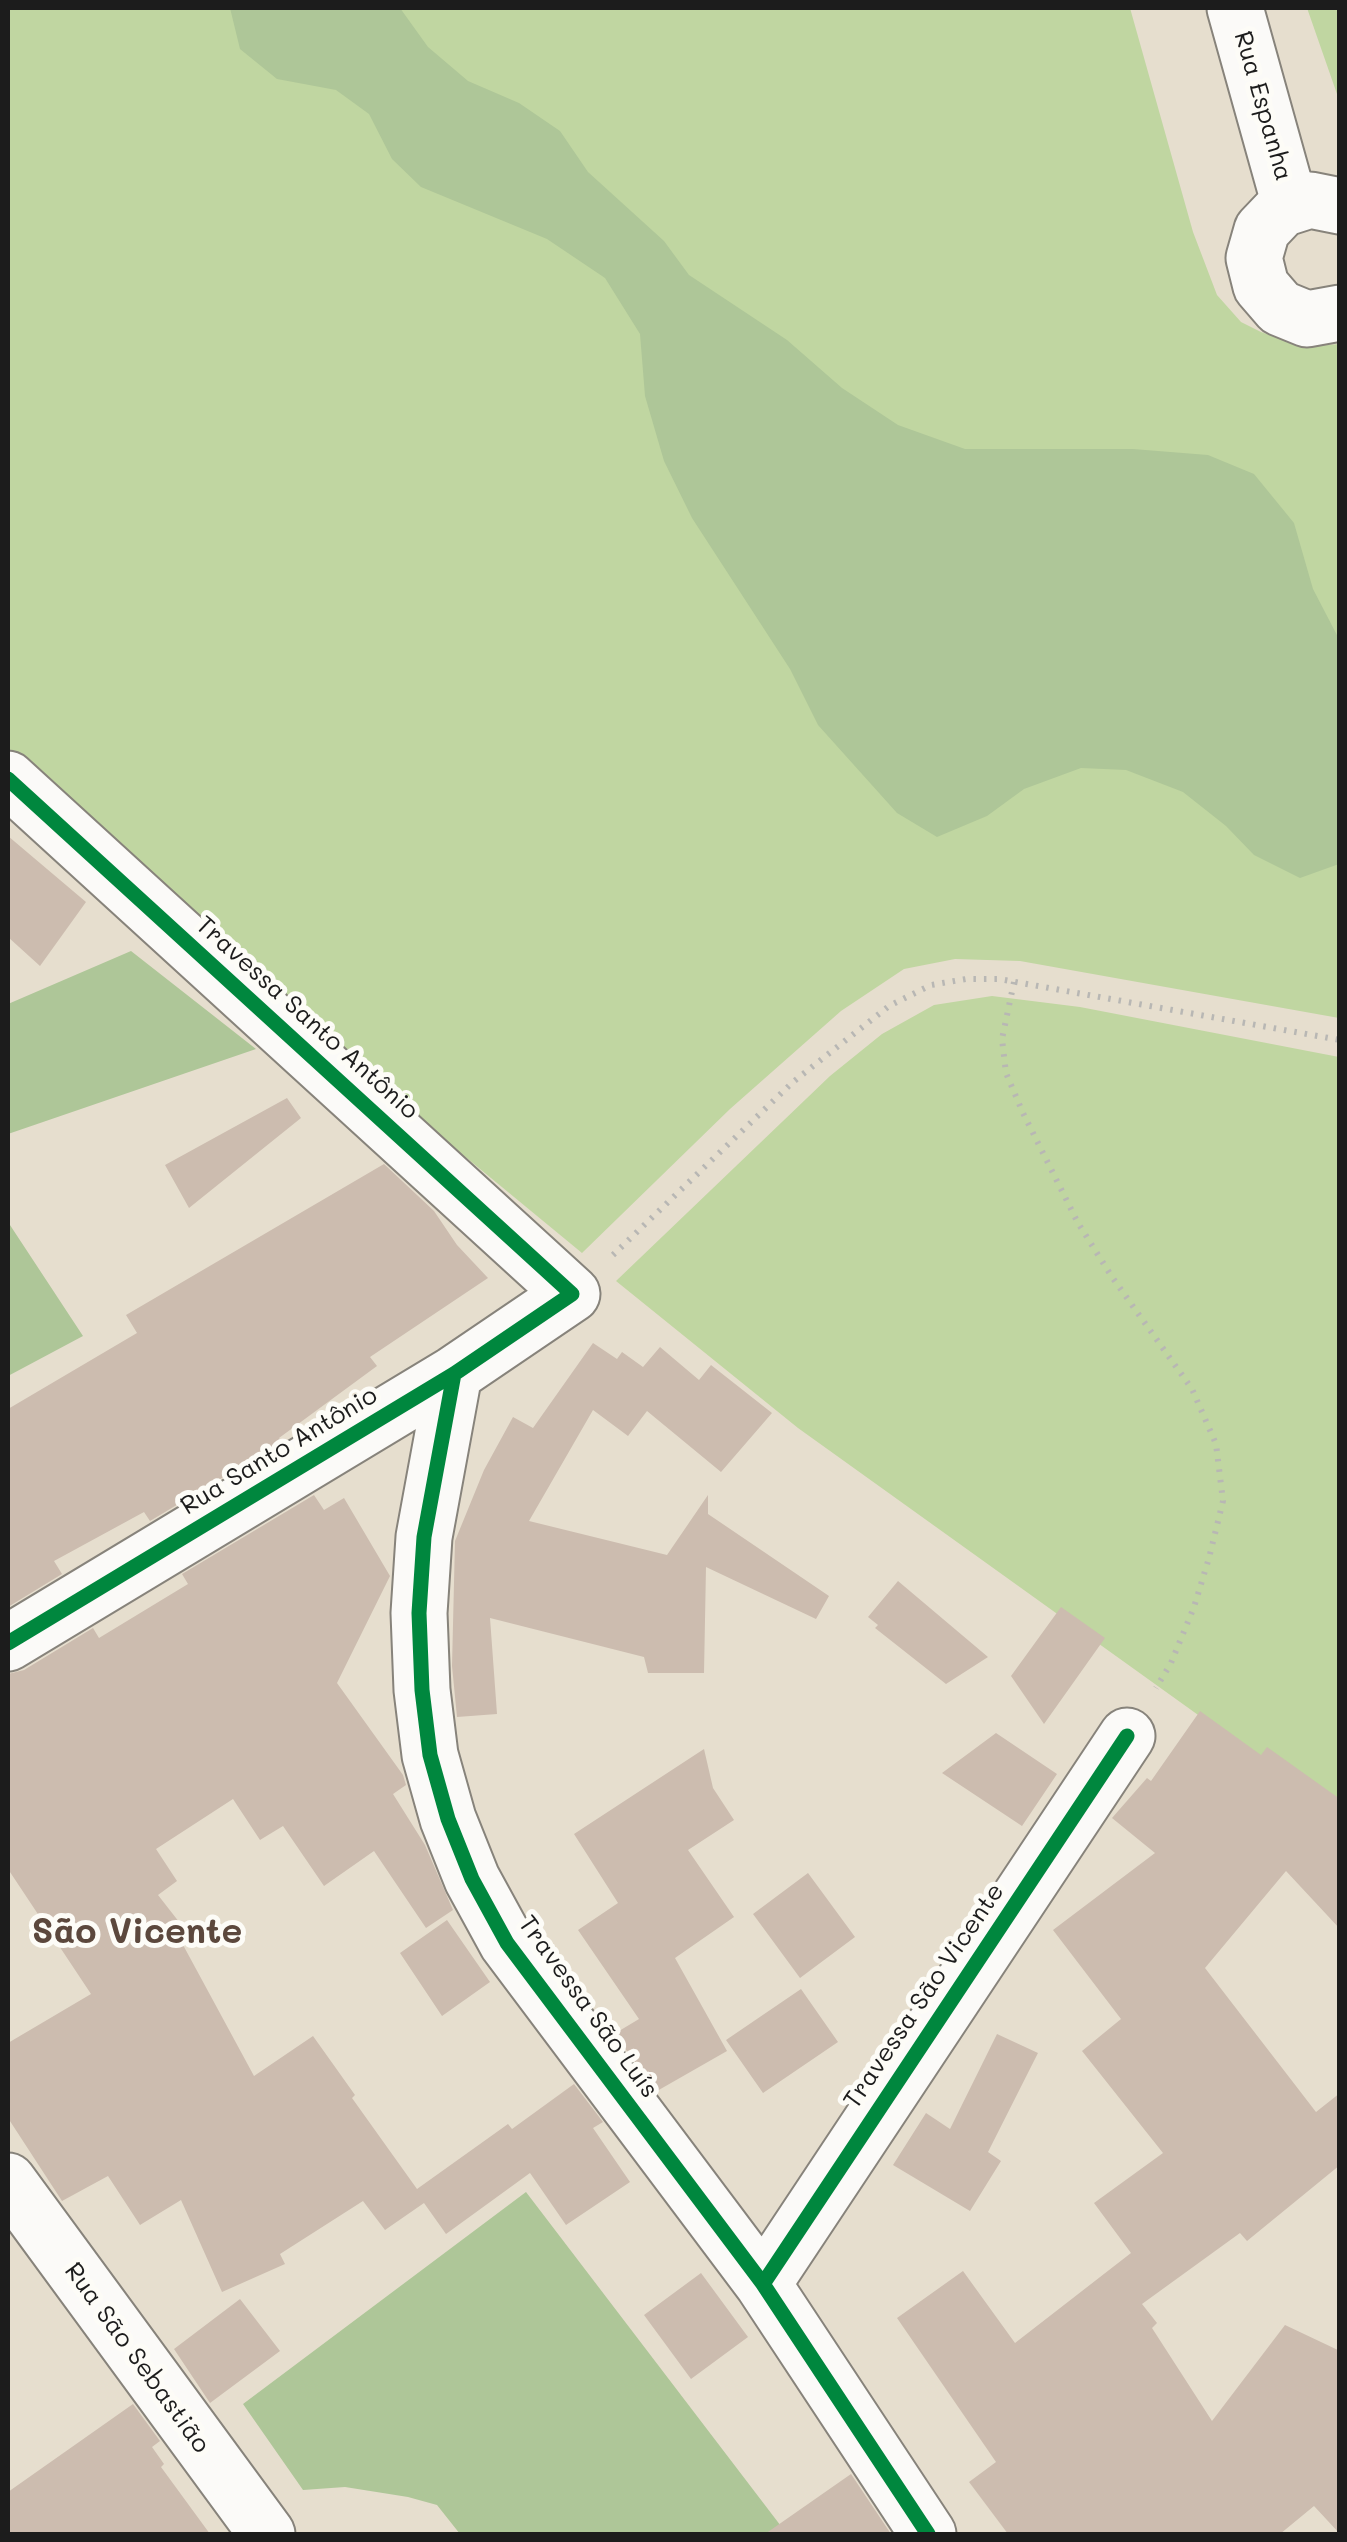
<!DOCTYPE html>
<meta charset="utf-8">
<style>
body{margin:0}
#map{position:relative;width:1347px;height:2542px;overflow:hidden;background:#e6dece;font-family:Mali,sans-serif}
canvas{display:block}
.frame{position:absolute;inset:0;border:10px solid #1c1c1c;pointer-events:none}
</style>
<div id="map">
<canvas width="1347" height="2542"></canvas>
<div class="frame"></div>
</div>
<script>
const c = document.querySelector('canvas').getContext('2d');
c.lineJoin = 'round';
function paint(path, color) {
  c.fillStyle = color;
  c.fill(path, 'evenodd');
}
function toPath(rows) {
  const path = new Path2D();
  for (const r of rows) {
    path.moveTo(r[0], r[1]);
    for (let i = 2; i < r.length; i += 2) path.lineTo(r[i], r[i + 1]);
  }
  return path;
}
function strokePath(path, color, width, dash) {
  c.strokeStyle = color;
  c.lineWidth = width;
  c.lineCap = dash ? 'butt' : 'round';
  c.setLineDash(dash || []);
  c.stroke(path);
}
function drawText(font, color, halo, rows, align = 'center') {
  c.font = font + ' Mali,sans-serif';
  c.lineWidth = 10;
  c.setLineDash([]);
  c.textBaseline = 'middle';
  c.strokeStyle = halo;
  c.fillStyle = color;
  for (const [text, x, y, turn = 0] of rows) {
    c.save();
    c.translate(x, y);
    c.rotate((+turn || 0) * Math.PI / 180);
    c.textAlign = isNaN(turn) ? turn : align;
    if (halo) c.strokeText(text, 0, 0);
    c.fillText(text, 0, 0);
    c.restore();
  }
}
paint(toPath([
 [8,8,1130,8,1193,232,1217,295,1241,322,1261,332,1287,341,1316,346,1339,344,1339,1018,1020,961,955,959,904,969,841,1011,730,1109,582,1253,355,1066,8,752],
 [1307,8,1339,8,1339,100,1337,94],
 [992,996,1080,1007,1339,1057,1339,1816,798,1428,616,1281,830,1076,882,1034,934,1005]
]), '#c0d6a1');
paint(toPath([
 [230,8,400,8,428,47,468,81,519,103,560,131,588,172,664,241,689,275,787,340,842,388,898,425,965,449,1133,449,1208,455,1254,474,1294,523,1313,589,1339,639,1339,864,1300,878,1254,855,1226,826,1183,792,1126,770,1081,768,1024,789,987,816,937,837,897,813,818,725,790,669,692,518,664,461,645,396,640,334,605,278,547,239,421,187,392,159,369,114,336,90,277,79,240,49],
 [131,951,256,1049,8,1134,8,1004],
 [8,1222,83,1336,8,1376],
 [526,2192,787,2534,460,2534,437,2505,408,2497,345,2487,303,2490,243,2404]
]), '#aec698');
paint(toPath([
 [8,836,86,902,40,966,8,937],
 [287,1098,301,1118,189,1208,165,1165],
 [384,1164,434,1211,457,1245,488,1278,370,1357,377,1366,279,1438,282,1442,150,1521,144,1512,54,1561,62,1574,8,1607,8,1409,137,1333,126,1315],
 [593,1343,617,1359,622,1352,643,1367,660,1347,699,1380,711,1365,772,1413,721,1472,647,1411,628,1436,593,1410,529,1521,667,1555,708,1495,708,1514,829,1596,816,1619,706,1567,704,1673,648,1673,644,1657,490,1618,497,1714,457,1717,452,1666,455,1541,484,1470,513,1417,533,1428],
 [314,1495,324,1510,344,1498,390,1576,337,1683,403,1775,406,1785,393,1794,425,1845,453,1910,426,1928,374,1851,324,1886,283,1826,260,1840,233,1799,156,1849,177,1881,158,1895,183,1927,176,1932,254,2076,313,2036,355,2095,352,2098,417,2189,508,2124,512,2129,574,2084,603,2122,593,2128,630,2182,566,2225,530,2173,446,2234,424,2203,385,2230,363,2201,280,2254,285,2264,222,2292,181,2200,140,2225,108,2176,62,2201,8,2118,8,2043,91,1994,8,1869,8,1674,24,1670,93,1628,99,1638,188,1584,182,1574],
 [898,1581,988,1657,946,1684,875,1628,878,1625,868,1617],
 [1061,1607,1105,1638,1044,1724,1011,1676],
 [1200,1711,1261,1755,1267,1747,1340,1799,1340,1929,1286,1871,1205,1968,1316,2112,1340,2093,1340,2165,1247,2241,1240,2233,1142,2304,1157,2323,1152,2328,1212,2421,1285,2325,1340,2351,1340,2534,1314,2506,1280,2534,1008,2534,969,2482,996,2462,897,2318,963,2271,1015,2343,1131,2253,1094,2203,1163,2153,1082,2051,1121,2019,1053,1930,1155,1853,1112,1818,1147,1778,1151,1781],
 [996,1733,1057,1774,1022,1826,942,1773],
 [704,1749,713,1788,734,1820,688,1850,734,1917,675,1958,727,2051,657,2091,614,2034,639,2019,578,1930,618,1903,574,1834],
 [808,1873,855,1937,800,1978,753,1914],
 [447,1920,490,1982,442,2016,400,1953],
 [801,1989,838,2042,763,2093,726,2040],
 [997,2034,1038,2053,988,2152,1001,2161,970,2211,893,2165,926,2113,950,2129],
 [701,2273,748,2337,691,2379,644,2315],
 [240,2299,280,2351,210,2403,174,2349],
 [133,2404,160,2441,152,2447,164,2464,161,2467,210,2534,8,2534,8,2492],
 [851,2474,891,2534,765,2534]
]), '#ccbcaf');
const street = toPath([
 [1235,8,1290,205],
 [1340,206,1310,200,1282,209,1262,230,1254,258,1261,286,1280,308,1307,319,1340,313],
 [8,779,572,1294,454,1374,8,1643],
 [454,1374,424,1537,419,1613,422,1690,430,1755,448,1819,472,1879,507,1943,763,2284,928,2534],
 [8,2181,267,2534],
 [763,2284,1127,1736]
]);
strokePath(street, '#87837b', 59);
strokePath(toPath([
 [1014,982,1002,1039,1006,1073,1023,1113,1078,1223,1112,1277,1192,1389,1216,1444,1223,1501,1209,1558,1194,1607,1171,1663,1156,1688],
 [613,1255,793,1082,889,1006,931,985,966,979,999,979,1340,1040]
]), '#b8b7b4', 6, [2.5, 8]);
strokePath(street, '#fbfaf8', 55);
strokePath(toPath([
 [8,779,572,1294,454,1374,8,1643],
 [454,1374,424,1537,419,1613,422,1690,430,1755,448,1819,472,1879,507,1943,763,2284,928,2534],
 [763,2284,1127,1736]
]), '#00873e', 15);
drawText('25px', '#1c1c1c', '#fdfcf7', [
 ["Rua Espanha",1263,106,74],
 ["Travessa Santo Antônio",307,1018,42],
 ["Rua Santo Antônio",279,1451,-31],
 ["Travessa São Vicente",924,1996,-56],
 ["Travessa São Luís",588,2007,54],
 ["Rua São Sebastião",137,2358,54]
]);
drawText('bold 35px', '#5c483d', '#fdfcf7', [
 ["São Vicente",137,1932]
]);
</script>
